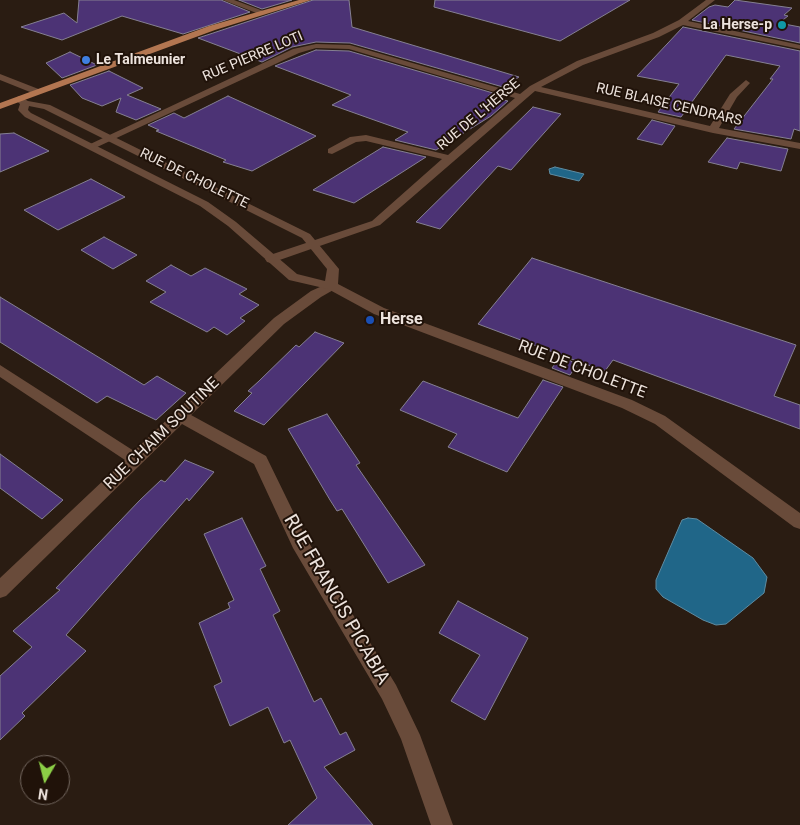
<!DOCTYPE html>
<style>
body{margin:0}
#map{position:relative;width:800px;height:825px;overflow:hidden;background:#2a1c12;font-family:Roboto,sans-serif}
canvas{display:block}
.north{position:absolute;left:20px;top:755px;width:50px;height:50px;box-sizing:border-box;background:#201209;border:1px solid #72665e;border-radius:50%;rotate:188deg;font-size:14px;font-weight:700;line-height:20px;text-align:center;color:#ede3dd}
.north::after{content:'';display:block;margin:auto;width:18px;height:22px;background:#8bce46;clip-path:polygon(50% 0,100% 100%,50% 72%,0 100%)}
</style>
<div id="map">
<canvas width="800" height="825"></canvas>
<div class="north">N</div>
</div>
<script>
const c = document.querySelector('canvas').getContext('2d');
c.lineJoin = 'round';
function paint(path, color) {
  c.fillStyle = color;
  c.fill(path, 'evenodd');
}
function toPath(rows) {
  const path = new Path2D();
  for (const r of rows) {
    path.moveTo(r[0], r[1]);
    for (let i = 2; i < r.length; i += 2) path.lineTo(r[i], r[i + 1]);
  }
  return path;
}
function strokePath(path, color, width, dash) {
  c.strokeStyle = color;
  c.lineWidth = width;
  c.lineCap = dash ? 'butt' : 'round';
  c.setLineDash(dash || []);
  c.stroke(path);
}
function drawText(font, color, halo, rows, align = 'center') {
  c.font = font + ' Roboto,sans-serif';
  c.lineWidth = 4;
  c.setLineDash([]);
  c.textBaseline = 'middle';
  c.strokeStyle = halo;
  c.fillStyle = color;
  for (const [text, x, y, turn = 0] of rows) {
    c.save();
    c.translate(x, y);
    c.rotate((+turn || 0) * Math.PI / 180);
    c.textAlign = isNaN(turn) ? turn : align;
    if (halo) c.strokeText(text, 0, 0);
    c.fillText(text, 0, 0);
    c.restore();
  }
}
const water = toPath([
 [555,167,584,174,579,181,550,174,549,169,555,167],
 [688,518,697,519,753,558,767,577,764,593,726,624,716,625,703,620,663,597,656,589,656,580,682,520,688,518]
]);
paint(water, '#206688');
strokePath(water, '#5e8ca2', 1);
const building = toPath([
 [79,0,221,0,250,12,183,34,122,16,62,40,21,27,64,13,77,23,79,0],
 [239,0,292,0,262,9,239,0],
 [313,0,349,0,352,27,519,77,503,87,350,43,316,42,292,47,262,62,198,38,313,0],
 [435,0,630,0,560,41,434,7,435,0],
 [735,0,792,8,784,15,788,16,779,23,800,27,800,43,692,20,709,7,715,5,728,7,735,0],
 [683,27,800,51,800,131,794,129,791,139,734,129,773,79,770,79,780,66,726,55,681,117,658,112,679,84,637,76,683,27],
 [316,50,349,51,493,93,488,96,508,101,491,116,436,150,395,140,408,132,332,105,351,95,275,66,316,50],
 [70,52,97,65,62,78,46,63,70,52],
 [109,71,143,88,127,95,161,109,136,120,116,112,121,98,102,106,82,98,70,85,109,71],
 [228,96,316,136,252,171,223,162,226,160,156,131,159,130,148,125,174,113,184,118,228,96],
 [533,107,561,114,511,170,498,166,440,229,416,222,533,107],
 [652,120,675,126,662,145,637,139,652,120],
 [14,133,49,151,0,172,0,134,14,133],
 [727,138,788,149,781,171,740,162,737,169,708,162,727,138],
 [383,147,426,157,354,203,313,190,383,147],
 [91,179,125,197,58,230,24,210,91,179],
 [104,237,137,255,113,269,81,250,104,237],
 [532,258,796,345,774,396,800,405,800,429,613,360,605,371,563,356,577,365,570,375,552,368,561,355,478,324,532,258],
 [171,265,191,276,205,268,247,289,239,294,259,305,240,318,245,321,227,335,214,327,207,332,150,302,166,292,146,281,171,265],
 [0,297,144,385,157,376,186,393,156,420,107,396,97,403,0,342,0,297],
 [315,332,344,343,264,425,234,411,252,393,248,391,259,381,296,345,299,347,315,332],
 [543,380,563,387,507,472,448,447,457,434,400,410,423,381,518,418,543,380],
 [327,414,360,463,356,465,425,565,388,583,342,509,337,511,330,500,288,429,327,414],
 [0,454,33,478,63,500,42,519,0,488,0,454],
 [185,460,214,472,189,501,187,498,66,635,86,651,22,713,25,716,0,740,0,676,32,647,13,631,60,590,56,588,140,500,161,480,165,482,185,460],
 [242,518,266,566,260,569,280,611,273,615,314,702,321,698,340,735,346,732,355,750,324,767,373,825,288,825,317,798,290,740,284,743,268,707,230,726,214,686,222,682,199,623,230,608,228,603,234,600,204,534,242,518],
 [458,601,528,638,485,720,451,701,480,655,439,633,458,601]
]);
paint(building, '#4c3375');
strokePath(building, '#858092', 1);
paint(toPath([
 [223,0,234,0,266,12,259,14,223,0],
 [706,0,715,0,688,21,800,45,800,49,683,25,659,37,583,65,541,87,710,126,730,94,746,80,750,83,737,97,719,128,800,143,800,149,713,133,535,91,380,225,271,263,267,262,265,259,267,256,372,221,442,159,366,141,356,142,332,154,328,153,328,149,350,137,366,135,448,155,515,98,349,49,316,48,299,53,95,148,86,146,293,49,316,44,350,45,520,94,530,86,577,61,653,33,679,20,706,0],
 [331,282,335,283,337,286,335,289,321,297,284,324,191,415,266,456,306,538,396,685,420,735,453,825,431,825,401,739,382,699,293,548,254,464,182,424,6,596,0,598,0,578,125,460,0,377,0,365,134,451,274,318,311,291,331,282]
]), '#694b3a');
paint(toPath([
 [0,74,41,90,43,92,35,94,0,80,0,74],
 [19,96,28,101,50,105,310,234,339,269,338,284,384,308,632,400,665,416,800,513,800,529,794,527,655,424,622,408,374,314,328,289,289,280,228,226,200,206,25,117,18,110,20,104,14,99,19,96],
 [29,106,44,109,302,238,327,269,325,281,297,274,236,222,208,202,31,113,28,110,29,106]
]), '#694b3a');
paint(toPath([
 [299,0,311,0,215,30,0,109,0,103,209,26,299,0]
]), '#b37651');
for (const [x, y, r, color] of [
 [782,25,5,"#0f9aa8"],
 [86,60,5,"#3f7fe0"],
 [370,320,5,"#1a4fb4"]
]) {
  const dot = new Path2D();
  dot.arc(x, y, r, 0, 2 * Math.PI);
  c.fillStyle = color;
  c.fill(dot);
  strokePath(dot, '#201209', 2);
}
drawText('bold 14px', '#ede3dd', '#201209', [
 ["La Herse-p",772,25],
 ["Le Talmeunier",96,60,"left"]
], 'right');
drawText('14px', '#ede3dd', '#201209', [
 ["RUE PIERRE LOTI",253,57,-23],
 ["RUE BLAISE CENDRARS",669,105,13],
 ["RUE DE L'HERSE",479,115,-40],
 ["RUE DE CHOLETTE",194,179,26]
]);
drawText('bold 16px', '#ede3dd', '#201209', [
 ["Herse",380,320]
], 'left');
drawText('16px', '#ede3dd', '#201209', [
 ["RUE DE CHOLETTE",582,370,21],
 ["RUE CHAIM SOUTINE",162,434,-44]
]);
drawText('19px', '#ede3dd', '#201209', [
 ["RUE FRANCIS PICABIA",336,600,60]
]);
</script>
